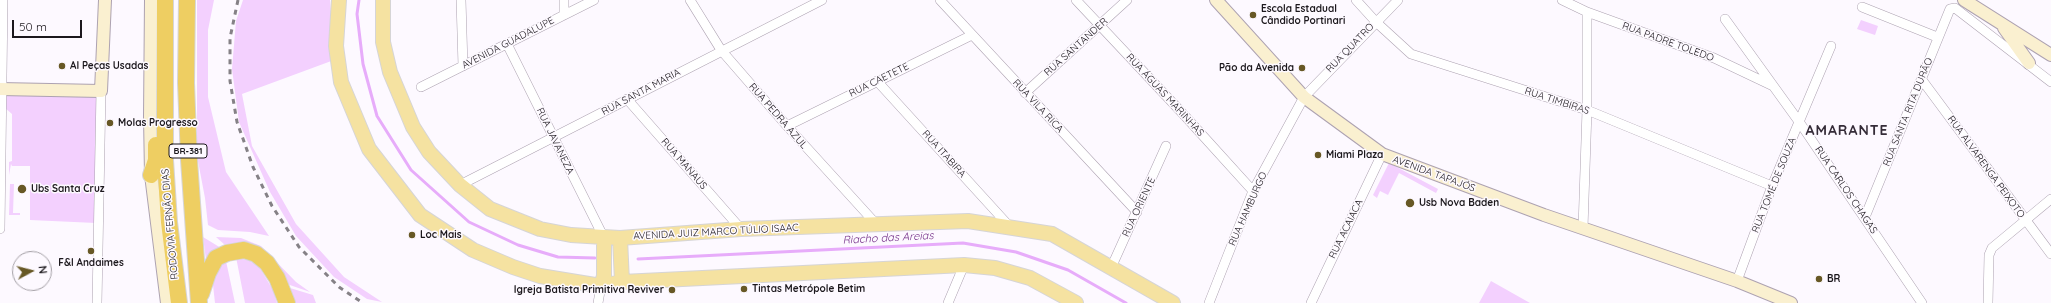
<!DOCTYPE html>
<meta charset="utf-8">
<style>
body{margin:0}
#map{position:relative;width:2051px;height:303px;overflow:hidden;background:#fdf9ff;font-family:Quicksand,sans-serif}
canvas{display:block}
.north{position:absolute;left:12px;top:251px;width:40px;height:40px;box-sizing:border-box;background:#fdf9ff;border:1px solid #a39fa5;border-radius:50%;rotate:83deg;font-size:11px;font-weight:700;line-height:16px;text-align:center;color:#1c181d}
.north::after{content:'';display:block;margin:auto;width:14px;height:18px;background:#675825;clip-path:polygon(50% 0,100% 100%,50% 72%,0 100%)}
.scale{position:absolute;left:12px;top:20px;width:70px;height:18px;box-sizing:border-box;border:2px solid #1c181d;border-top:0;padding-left:5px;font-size:12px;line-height:14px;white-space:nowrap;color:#1c181d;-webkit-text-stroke:3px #fdf9ff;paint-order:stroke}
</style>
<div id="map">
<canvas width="2051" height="303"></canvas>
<div class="north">N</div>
<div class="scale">50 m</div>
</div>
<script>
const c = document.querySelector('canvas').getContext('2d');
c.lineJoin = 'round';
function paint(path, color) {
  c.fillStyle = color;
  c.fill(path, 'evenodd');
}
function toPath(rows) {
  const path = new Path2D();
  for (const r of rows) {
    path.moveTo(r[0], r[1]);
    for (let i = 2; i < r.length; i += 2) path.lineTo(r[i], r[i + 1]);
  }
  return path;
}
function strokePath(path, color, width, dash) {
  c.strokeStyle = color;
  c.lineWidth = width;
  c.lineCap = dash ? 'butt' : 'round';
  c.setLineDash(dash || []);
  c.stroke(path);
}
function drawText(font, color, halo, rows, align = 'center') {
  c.font = font + ' Quicksand,sans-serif';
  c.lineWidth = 3;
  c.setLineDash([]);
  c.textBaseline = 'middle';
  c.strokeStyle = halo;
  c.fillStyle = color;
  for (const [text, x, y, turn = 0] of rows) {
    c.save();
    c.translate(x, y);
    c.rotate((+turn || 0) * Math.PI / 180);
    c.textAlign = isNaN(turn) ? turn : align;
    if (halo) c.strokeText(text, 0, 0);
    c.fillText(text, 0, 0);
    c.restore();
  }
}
paint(toPath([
 [197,0,214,0,208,30,208,97,226,172,269,236,250,232,218,230,208,225,205,198,197,156],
 [243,0,330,0,334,60,242,94,252,146,296,224,344,277,382,302,367,299,334,277,296,236,270,192,239,122,232,69,236,21],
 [1861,20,1878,26,1875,35,1857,29],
 [5,92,97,94,96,223,30,220,30,166,12,166,11,164,9,175,9,162,12,161,12,114,5,108],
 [1389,163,1438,189,1436,193,1399,173,1388,195,1380,191,1377,198,1373,195],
 [10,184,14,184,13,213,20,213,20,215,9,215],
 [203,237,221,248,206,260],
 [216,237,241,238,261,246,296,282,310,292,287,284,257,247,225,245],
 [236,257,257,263,273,290,277,303,245,303],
 [226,261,235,303,215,303,213,285,217,268],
 [1491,281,1530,303,1479,303],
 [290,288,313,295,316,303,295,303]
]), '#f3d0fe');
strokePath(toPath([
 [359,0,357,14,363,64,377,116,411,170,469,222,518,245,558,257,595,258],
 [638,259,963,243,1016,252,1068,270,1126,303]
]), '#e7acfa', 3);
const street = toPath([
 [461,0,463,66],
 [564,0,564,15],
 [690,0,721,50,787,126,877,225],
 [940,0,1137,212],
 [1076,0,1185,116,1253,191],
 [1356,0,1376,22,1411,54,1587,110,1772,186],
 [1562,0,1587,12,1714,58,1773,86],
 [1862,7,1937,37],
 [1725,19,1800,123,1922,303],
 [507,44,604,238],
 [1922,80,2051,254],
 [877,81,1010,227],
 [421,87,594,0],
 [1025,93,1127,0],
 [627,99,741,229],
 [787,126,972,35],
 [460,185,822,0],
 [1865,217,1950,9,1955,8,2051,82],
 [1583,228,1587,110,1587,12],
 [0,229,3,0],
 [1111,268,1166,146],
 [1737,281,1772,186,1831,46],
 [97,303,101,91],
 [598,303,601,286],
 [948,303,964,265],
 [1209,303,1253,191,1304,97,1398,0],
 [1311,303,1382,154],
 [1988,303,1989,255,1992,248,2051,199]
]);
const secondary = toPath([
 [151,0,150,117,151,175,167,303],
 [1216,0,1304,97,1382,154,1544,215,1737,281,1791,303],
 [1964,0,2051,55],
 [2004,28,2029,63],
 [0,89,101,91,105,0]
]);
const primary = toPath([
 [339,0,336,46,341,82,369,149,420,215,473,250,513,267,540,276,601,286,622,282,964,265,995,268,1030,278,1076,303],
 [383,0,383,42,390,72,413,127,429,152,460,185,490,209,540,229,571,235,620,238,741,229,968,221,1052,234,1173,303],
 [620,238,622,282],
 [601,286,604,276,604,238]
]);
const highway = toPath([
 [165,0,165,160,169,222,179,303],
 [187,0,186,83,189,160,199,303],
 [151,175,156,160,156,145],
 [201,294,208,273,216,258,227,253,244,250,256,254,267,263,277,278,287,303]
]);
strokePath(street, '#ada2b1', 10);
strokePath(secondary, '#ada2b1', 14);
strokePath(primary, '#d6d5d6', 16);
strokePath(highway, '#d6d5d6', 18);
strokePath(street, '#fff', 9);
strokePath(secondary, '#faf0d0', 12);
strokePath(primary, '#f5e2a1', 14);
strokePath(highway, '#eece62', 16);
strokePath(toPath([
 [238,0,230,38,230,81,237,122,253,167,272,206,299,247,339,287,363,303]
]), '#858186', 3, [5, 5]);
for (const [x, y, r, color] of [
 [1253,15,4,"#675825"],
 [62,66,4,"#675825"],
 [1302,68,4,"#675825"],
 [110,123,4,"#675825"],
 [1318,155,4,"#675825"],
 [22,189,5,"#675825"],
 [1410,203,5,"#675825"],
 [412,235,4,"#675825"],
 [91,251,4,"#675825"],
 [1819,279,4,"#675825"],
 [744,289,4,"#675825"],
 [672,290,4,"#675825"]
]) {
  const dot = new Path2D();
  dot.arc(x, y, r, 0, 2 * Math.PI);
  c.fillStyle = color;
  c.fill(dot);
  strokePath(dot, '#fdf9ff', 1.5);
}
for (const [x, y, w] of [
 [188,151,38]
]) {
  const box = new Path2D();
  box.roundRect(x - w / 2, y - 7, w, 14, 3);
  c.fillStyle = '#fdf9ff';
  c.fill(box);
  strokePath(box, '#1c181d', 1);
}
drawText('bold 9px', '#1c181d', null, [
 ["BR-381",188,151]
]);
drawText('bold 10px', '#1c181d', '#fdf9ff', [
 ["Escola Estadual",1261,9],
 ["Cândido Portinari",1261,21],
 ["Al Peças Usadas",70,66],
 ["Pão da Avenida",1294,68,"right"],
 ["Molas Progresso",118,123],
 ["Miami Plaza",1326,155],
 ["Ubs Santa Cruz",31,189],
 ["Usb Nova Baden",1419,203],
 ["Loc Mais",420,235],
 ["F&l Andaimes",91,263,"center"],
 ["BR",1827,279],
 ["Tintas Metrópole Betim",752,289],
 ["Igreja Batista Primitiva Reviver",664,290,"right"]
], 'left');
drawText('10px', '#1c181d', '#fdf9ff', [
 ["RUA PADRE TOLEDO",1668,42,20],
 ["AVENIDA GUADALUPE",508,43,-27],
 ["RUA SANTANDER",1076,47,-42],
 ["RUA QUATRO",1350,48,-46],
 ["RUA CAETETE",879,80,-26],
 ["RUA SANTA MARIA",641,92,-28],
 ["RUA ÁGUAS MARINHAS",1165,95,47],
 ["RUA TIMBIRAS",1557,101,18],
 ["RUA VILA RICA",1038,106,47],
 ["RUA SANTA RITA DURÃO",1908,112,-68],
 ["RUA PEDRA AZUL",778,116,49],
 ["RUA JAVANEZA",555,141,64],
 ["RUA ITABIRA",944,154,48],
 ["RUA MANAUS",684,164,49],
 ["RUA ALVARENGA PEIXOTO",1986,167,54],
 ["AVENIDA TAPAJÓS",1434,174,20],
 ["RUA TOMÉ DE SOUZA",1774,185,-68],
 ["RUA CARLOS CHAGAS",1846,190,56],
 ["RUA ORIENTE",1139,207,-65],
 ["RUA HAMBURGO",1248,209,-66],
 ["RODOVIA FERNÃO DIAS",170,224,-95],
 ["RUA ACAIACA",1346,229,-64],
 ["AVENIDA JUIZ MARCO TÚLIO ISAAC",716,232,-3]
]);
drawText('italic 11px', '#742f88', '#fdf9ff', [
 ["Riacho das Areias",888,238,-3]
]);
c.letterSpacing = '1px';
drawText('bold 14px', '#352c38', '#fdf9ff', [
 ["AMARANTE",1847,131]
]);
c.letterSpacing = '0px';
</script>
